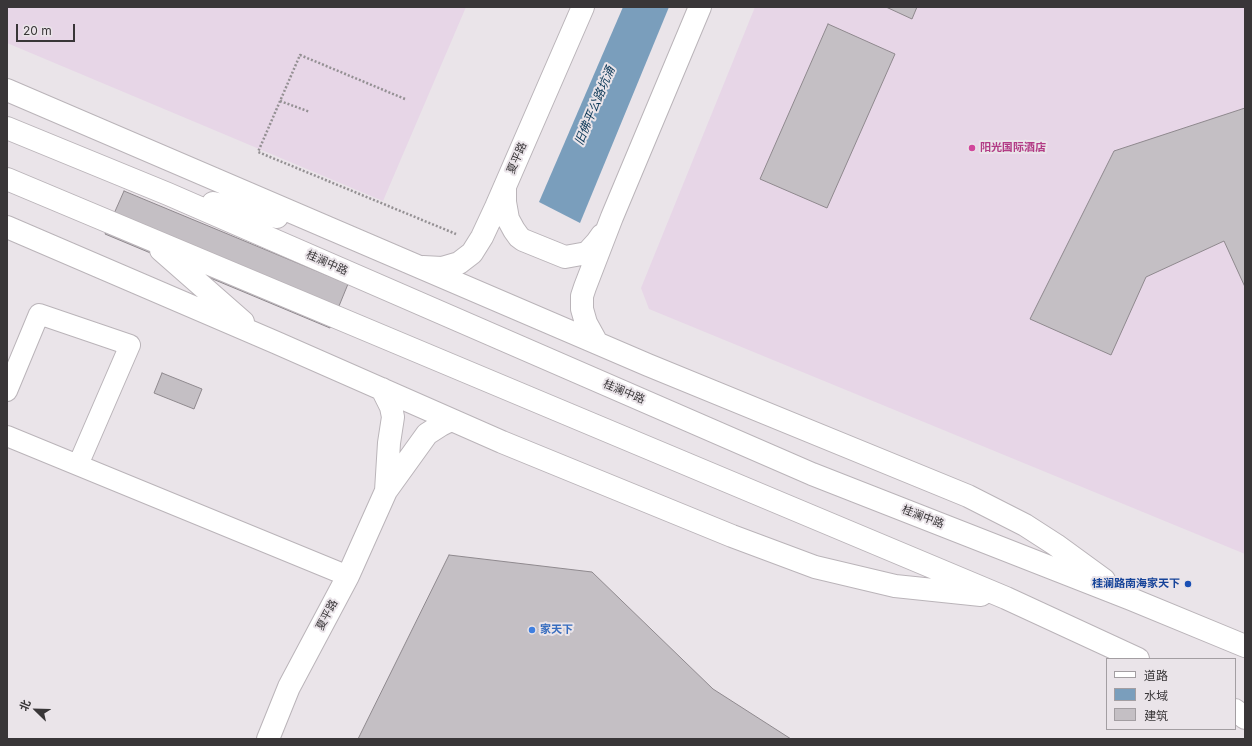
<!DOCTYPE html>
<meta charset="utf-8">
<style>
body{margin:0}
#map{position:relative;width:1252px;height:746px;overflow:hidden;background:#eae4e9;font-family:Inter,"Noto Sans SC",sans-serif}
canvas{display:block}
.frame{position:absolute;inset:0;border:8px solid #393638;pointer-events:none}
.legend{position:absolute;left:1106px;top:658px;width:130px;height:72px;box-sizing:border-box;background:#eae4e9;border:1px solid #a39ea2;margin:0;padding:5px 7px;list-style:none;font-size:12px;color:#393638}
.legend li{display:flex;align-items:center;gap:8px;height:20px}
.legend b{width:20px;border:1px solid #a39ea2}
.north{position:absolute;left:16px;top:690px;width:40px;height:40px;-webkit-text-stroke:3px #eae4e9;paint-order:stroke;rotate:293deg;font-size:11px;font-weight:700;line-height:16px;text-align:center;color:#393638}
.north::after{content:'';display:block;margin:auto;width:14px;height:18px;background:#393638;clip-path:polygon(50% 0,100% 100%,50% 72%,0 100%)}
.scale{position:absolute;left:16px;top:24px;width:59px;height:18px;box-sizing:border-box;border:2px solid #393638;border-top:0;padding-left:5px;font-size:12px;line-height:14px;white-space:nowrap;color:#393638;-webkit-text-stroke:3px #eae4e9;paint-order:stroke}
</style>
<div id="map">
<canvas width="1252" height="746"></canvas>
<div class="frame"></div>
<ul class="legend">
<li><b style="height:5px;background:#fff"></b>道路</li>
<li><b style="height:11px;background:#7a9ebc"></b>水域</li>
<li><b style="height:11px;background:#c4bfc4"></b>建筑</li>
</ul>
<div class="north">北</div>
<div class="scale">20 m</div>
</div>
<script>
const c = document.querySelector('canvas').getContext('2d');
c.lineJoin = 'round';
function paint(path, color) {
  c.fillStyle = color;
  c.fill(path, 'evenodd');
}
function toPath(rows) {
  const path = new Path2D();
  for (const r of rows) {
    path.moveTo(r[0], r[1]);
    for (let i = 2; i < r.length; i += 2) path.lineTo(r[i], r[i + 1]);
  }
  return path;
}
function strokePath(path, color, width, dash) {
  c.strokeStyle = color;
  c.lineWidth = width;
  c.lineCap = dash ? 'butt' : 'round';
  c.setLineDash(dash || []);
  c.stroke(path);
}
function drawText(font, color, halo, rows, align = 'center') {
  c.font = font + ' Inter,"Noto Sans SC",sans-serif';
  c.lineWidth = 4;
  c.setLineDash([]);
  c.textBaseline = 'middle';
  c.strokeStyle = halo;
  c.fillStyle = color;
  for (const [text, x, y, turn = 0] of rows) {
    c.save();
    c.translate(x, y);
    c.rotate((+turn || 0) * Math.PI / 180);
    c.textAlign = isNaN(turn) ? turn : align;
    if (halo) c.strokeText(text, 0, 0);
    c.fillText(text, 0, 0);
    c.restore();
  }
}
paint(toPath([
 [7,7,466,7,383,201,7,43],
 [755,7,1245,7,1245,554,649,309,641,288]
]), '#e7d6e7');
paint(toPath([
 [623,7,669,7,580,223,539,202]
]), '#7a9ebc');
const building = toPath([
 [886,7,917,7,912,19,886,7],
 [828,24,895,54,827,208,760,179,828,24],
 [1245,108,1245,287,1224,241,1146,277,1111,355,1030,319,1114,151,1245,108],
 [124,191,348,284,330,328,105,234,124,191],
 [162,373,202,389,194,409,154,393,162,373],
 [449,555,592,572,713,689,791,739,358,739,449,555]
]);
paint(building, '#c4bfc4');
strokePath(building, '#8f898e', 1);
const minor = toPath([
 [7,391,39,314,130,345,78,465],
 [7,436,348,576]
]);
const major = toPath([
 [7,90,648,365,968,496,1025,525,1056,545,1104,580],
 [7,128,168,194,812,474,1131,599,1245,646],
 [7,179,1006,598,1138,659],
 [505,189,505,202,508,219,514,230,519,237,523,240,565,257,587,253,597,242,602,235],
 [213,203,277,217],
 [7,227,277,343,502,442,732,536,815,567,895,586,981,595],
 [161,250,243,322],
 [423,267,442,268,459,263,472,253,482,237,496,207,583,7],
 [597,343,586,323,582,309,582,296,585,287,612,217,700,7],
 [382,389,391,407,393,417,389,443,386,491],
 [1235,710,1245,718],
 [268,739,289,687,348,576,386,491,427,434,441,425,451,420]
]);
strokePath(minor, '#bab4b9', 22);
strokePath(major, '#bab4b9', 24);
strokePath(toPath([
 [405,99,300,55,258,152,456,234],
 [280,101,310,112]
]), '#949093', 2.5, [2, 2]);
strokePath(minor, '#fff', 20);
strokePath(major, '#fff', 22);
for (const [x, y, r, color] of [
 [972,148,4,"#d1479c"],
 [1188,584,4,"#1a4fb4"],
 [532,630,4,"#3f7fe0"]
]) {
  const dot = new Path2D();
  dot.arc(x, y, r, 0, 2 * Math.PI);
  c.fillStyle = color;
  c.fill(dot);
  strokePath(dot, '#eae4e9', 1.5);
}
drawText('bold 11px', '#b23c85', '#eae4e9', [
 ["阳光国际酒店",980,148]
], 'left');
drawText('11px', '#393638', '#eae4e9', [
 ["夏平路",517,158,-67],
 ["桂澜中路",327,263,24],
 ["桂澜中路",624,392,23],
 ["桂澜中路",923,517,21],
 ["夏平路",327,615,-62]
]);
drawText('bold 11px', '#164399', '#eae4e9', [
 ["桂澜路南海家天下",1180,584]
], 'right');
drawText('bold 11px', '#366cbe', '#eae4e9', [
 ["家天下",540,630]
], 'left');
drawText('italic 12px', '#0a3756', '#eae4e9', [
 ["旧佛平公路坑涌",595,106,-67]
]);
</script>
